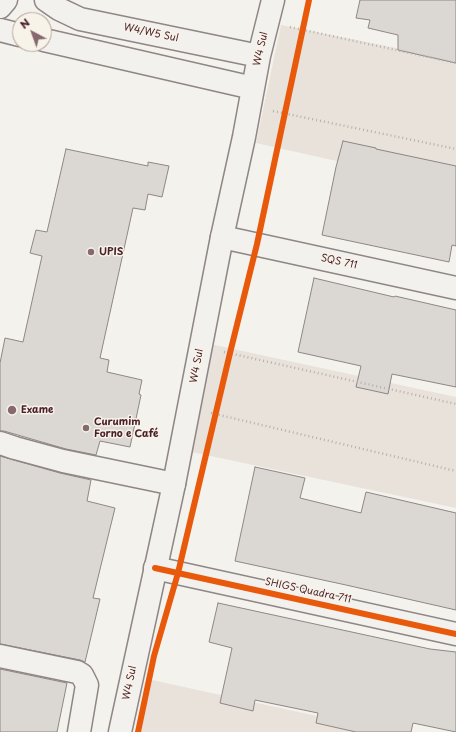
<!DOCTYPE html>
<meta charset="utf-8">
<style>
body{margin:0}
#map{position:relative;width:456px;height:732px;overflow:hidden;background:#f4f2ec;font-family:"Playpen Sans",sans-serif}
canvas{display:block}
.north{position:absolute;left:12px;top:12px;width:40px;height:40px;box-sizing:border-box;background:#f7f3e8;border:1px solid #b29e9c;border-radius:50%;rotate:319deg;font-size:11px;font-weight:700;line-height:16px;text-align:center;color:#4a1f2b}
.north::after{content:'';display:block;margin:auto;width:14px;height:18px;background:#86696f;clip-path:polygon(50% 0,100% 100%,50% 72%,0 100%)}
</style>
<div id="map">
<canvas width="456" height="732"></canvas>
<div class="north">N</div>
</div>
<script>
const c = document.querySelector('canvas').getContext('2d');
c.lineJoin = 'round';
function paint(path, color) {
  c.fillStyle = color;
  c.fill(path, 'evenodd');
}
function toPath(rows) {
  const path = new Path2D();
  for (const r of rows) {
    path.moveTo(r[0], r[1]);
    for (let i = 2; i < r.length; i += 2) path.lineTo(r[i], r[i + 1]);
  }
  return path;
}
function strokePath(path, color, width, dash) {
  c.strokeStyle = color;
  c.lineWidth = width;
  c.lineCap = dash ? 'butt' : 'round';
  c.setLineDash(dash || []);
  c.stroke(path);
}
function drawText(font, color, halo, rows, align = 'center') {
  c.font = font + ' "Playpen Sans",sans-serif';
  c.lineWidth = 3;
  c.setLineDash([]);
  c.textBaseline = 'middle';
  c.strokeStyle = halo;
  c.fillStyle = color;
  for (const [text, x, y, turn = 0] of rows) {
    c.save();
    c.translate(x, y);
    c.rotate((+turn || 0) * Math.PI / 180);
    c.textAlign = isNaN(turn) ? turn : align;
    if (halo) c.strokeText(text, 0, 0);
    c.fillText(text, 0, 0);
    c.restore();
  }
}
paint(toPath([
 [281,25,456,60,456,183,332,160,256,143],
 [210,344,456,397,456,508,187,451],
 [152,680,390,732,141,732]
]), '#e8e2da');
const building = toPath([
 [360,0,456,0,456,63,398,50,398,35,368,28,370,20,356,18,360,0],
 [343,141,376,148,376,149,456,166,456,246,452,245,449,262,322,235,336,167,343,141],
 [66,149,148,166,148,162,169,166,162,197,148,194,145,210,133,208,100,358,109,360,107,372,142,380,139,394,141,395,130,447,100,441,96,455,66,449,4,431,0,431,0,363,5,338,23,342,42,256,30,253,36,230,47,232,66,149],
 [314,278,394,297,395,296,456,310,456,387,392,374,388,394,356,387,361,366,298,352,314,278],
 [0,456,60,473,91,480,87,501,115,508,93,598,100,599,85,662,80,660,0,644,0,456],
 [255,467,305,478,300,498,361,513,366,492,456,513,456,610,346,585,235,561,255,467],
 [218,603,430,649,456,652,456,732,413,723,411,732,356,732,316,723,318,713,255,700,253,711,220,703,232,648,209,642,218,603],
 [0,669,67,683,57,732,0,732,0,669]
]);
paint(building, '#dbd7d3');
strokePath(building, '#8f8685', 1);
const minor = toPath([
 [222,237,456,288],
 [0,443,15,448,63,461,174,484],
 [155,568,456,634],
 [0,656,77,672,82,675,87,685,79,732]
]);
const major = toPath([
 [46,0,59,9,80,19,259,56],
 [0,7,6,0],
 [0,30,20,35],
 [44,40,253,88],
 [120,732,174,484,222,237,244,137,259,56,273,0]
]);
strokePath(minor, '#8f8685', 25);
strokePath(major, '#8f8685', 25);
strokePath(toPath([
 [290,27,456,63],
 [273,111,456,149],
 [224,352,456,404],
 [211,413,456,471]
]), '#b6b0ae', 2.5, [1, 3]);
strokePath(minor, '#f2f1ed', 22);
strokePath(major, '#f2f1ed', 22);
strokePath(toPath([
 [155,568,456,634],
 [138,732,154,656,178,573,230,353,257,244,309,0]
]), '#e8590c', 6);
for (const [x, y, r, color] of [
 [91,252,4,"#86696f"],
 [12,410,5,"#86696f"],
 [86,428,4,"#86696f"]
]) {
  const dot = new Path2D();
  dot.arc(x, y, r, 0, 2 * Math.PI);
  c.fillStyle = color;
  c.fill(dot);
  strokePath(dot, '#f7f3e8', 1.5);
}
drawText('10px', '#4a1f2b', '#f7f3e8', [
 ["W4/W5 Sul",151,33,12],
 ["W4 Sul",261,49,-77],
 ["SQS 711",339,262,12],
 ["W4 Sul",197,366,-79],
 ["SHIGS Quadra 711",308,591,12],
 ["W4 Sul",130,683,-78]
]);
drawText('bold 10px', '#4a1f2b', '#f7f3e8', [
 ["UPIS",99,252],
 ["Exame",21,410],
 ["Curumim",94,422],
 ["Forno e Café",94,434]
], 'left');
</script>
